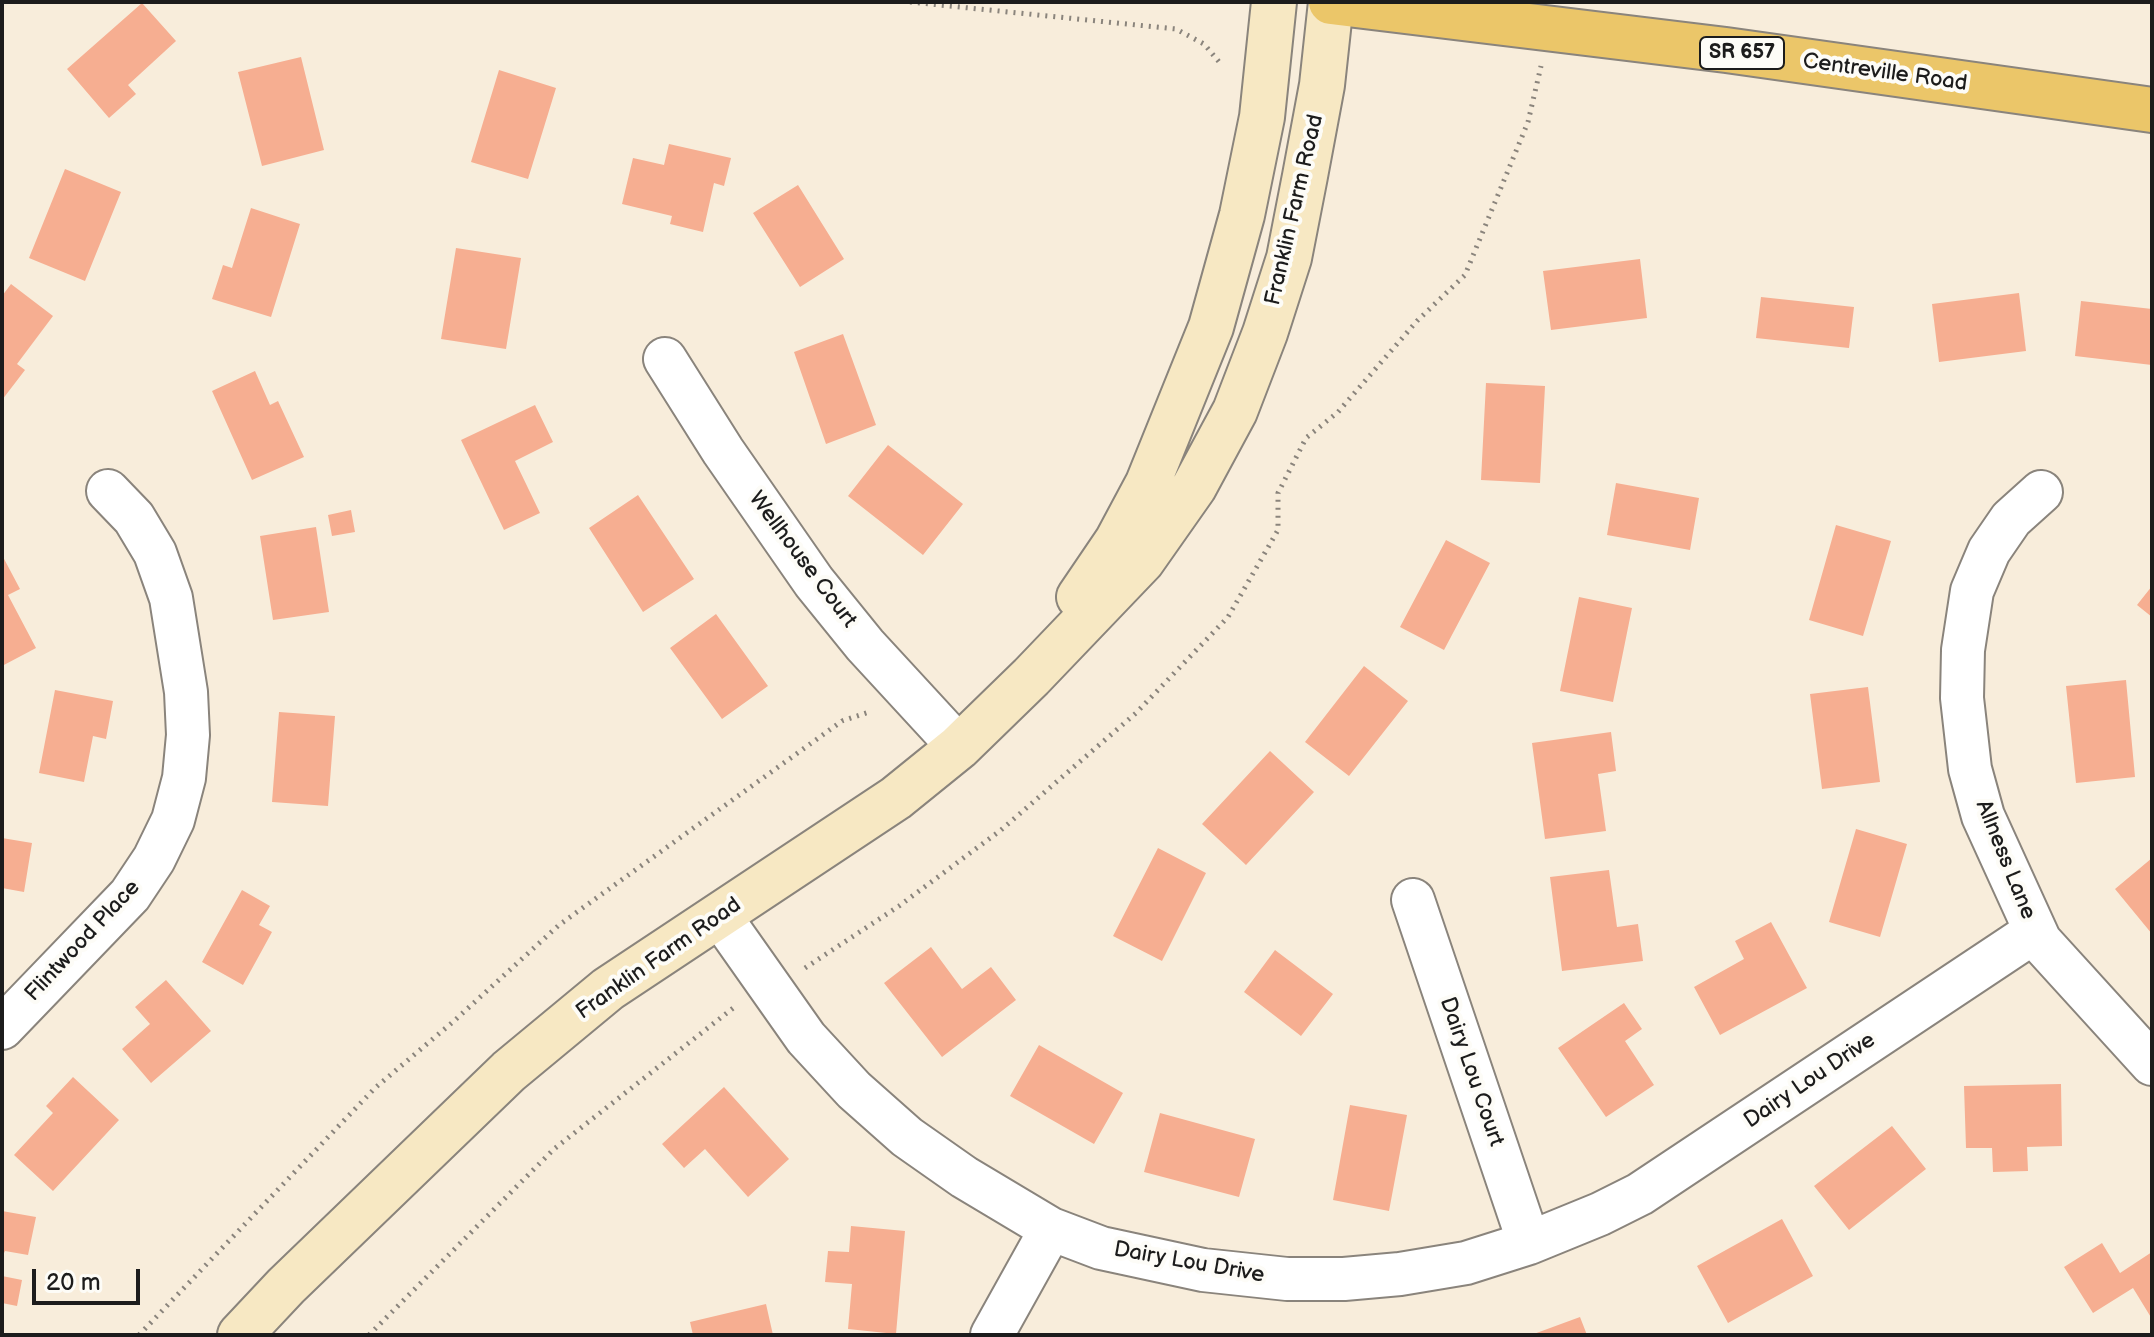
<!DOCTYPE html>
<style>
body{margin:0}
#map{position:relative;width:2154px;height:1337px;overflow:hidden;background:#f8eddb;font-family:"Balsamiq Sans",sans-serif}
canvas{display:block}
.frame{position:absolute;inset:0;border:4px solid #1c1c1c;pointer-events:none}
.scale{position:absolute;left:32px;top:1269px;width:108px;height:36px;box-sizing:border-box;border:4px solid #1c1c1c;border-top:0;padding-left:10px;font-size:24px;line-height:28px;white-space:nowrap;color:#1c1c1c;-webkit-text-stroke:6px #fdfcf7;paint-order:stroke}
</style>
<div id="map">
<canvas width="2154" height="1337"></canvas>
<div class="frame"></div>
<div class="scale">20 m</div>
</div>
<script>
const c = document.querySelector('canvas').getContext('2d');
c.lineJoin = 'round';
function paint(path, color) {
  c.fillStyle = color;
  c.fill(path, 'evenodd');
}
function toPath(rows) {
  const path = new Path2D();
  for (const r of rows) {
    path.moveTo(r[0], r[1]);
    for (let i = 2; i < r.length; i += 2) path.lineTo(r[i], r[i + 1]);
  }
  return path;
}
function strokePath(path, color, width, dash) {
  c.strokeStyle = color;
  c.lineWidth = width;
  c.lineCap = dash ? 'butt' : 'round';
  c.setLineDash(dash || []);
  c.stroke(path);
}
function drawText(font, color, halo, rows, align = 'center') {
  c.font = font + ' "Balsamiq Sans",sans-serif';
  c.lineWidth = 8;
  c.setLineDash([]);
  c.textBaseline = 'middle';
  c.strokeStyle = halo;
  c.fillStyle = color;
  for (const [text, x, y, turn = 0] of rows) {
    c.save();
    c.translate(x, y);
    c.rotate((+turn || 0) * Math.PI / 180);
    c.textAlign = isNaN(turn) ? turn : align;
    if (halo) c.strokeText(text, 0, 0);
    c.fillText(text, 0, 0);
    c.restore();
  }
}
paint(toPath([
 [142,3,176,41,128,85,136,94,109,118,67,69],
 [301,57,324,150,262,166,238,72],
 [499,70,556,88,528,179,471,162],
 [669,144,731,158,724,186,714,183,703,232,670,224,672,216,622,204,633,158,664,165],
 [65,169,121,192,85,281,29,258],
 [798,185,844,259,800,287,753,213],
 [251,208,300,224,271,317,212,299,223,265,232,268],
 [456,248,521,258,506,349,441,339],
 [1640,259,1647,318,1551,330,1543,271],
 [11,284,53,316,17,364,25,370,2,400,2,296],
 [2019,293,2026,351,1939,362,1932,304],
 [1761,297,1854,307,1849,348,1756,338],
 [2081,301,2152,309,2152,365,2075,356],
 [843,334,876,425,826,444,794,352],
 [255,371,270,405,278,401,304,457,252,480,212,391],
 [1486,383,1545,386,1540,483,1481,480],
 [535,405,553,442,515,461,540,513,504,530,461,440],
 [888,445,963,504,923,555,848,496],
 [1616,483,1699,498,1690,550,1607,535],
 [638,495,694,579,643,612,589,528],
 [351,510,355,532,332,536,328,515],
 [1836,525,1891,541,1863,636,1809,620],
 [316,527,329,612,273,620,260,536],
 [1446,540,1490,563,1444,650,1400,627],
 [2,555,20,589,8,595,36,648,2,666],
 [2152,586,2152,617,2137,605],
 [1579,597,1632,608,1613,702,1560,691],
 [716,614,768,686,722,719,670,648],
 [1364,666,1408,701,1349,776,1305,742],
 [2126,680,2135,777,2076,783,2066,686],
 [1868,687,1880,782,1822,789,1810,694],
 [55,690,113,701,106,739,93,736,84,782,39,773],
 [279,712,335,716,328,806,272,802],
 [1611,732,1616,771,1598,774,1606,831,1545,839,1532,743],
 [1270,751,1314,792,1246,865,1202,824],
 [1856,829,1907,844,1880,937,1829,922],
 [2,838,32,843,24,892,2,888],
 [1158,848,1206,873,1162,961,1113,936],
 [2152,858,2152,934,2115,889],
 [1609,870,1617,927,1638,924,1643,961,1562,971,1550,877],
 [242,890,270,906,259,925,272,932,243,985,202,962],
 [1771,922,1807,988,1720,1035,1694,987,1744,959,1735,941],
 [931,947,962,989,991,967,1016,1000,942,1057,884,983],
 [1275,950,1333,994,1301,1036,1244,992],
 [166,980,211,1031,151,1083,122,1049,150,1024,135,1007],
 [1624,1003,1642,1029,1625,1041,1654,1085,1606,1117,1558,1048],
 [1039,1045,1123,1093,1094,1144,1010,1096],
 [73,1077,119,1120,53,1191,14,1155,53,1113,46,1106],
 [2061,1084,2062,1146,2027,1147,2028,1171,1993,1172,1992,1148,1966,1148,1964,1086],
 [724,1087,789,1159,748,1197,705,1149,684,1168,662,1144],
 [1350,1105,1407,1115,1389,1211,1333,1200],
 [1160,1113,1255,1139,1239,1197,1144,1172],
 [1892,1126,1926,1169,1849,1230,1814,1186],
 [2,1211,36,1217,28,1255,5,1251,2,1257],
 [1782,1219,1813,1276,1728,1323,1697,1266],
 [851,1226,905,1231,896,1334,848,1329,852,1284,825,1282,828,1251,849,1252],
 [2102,1243,2120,1273,2152,1252,2152,1319,2133,1288,2093,1313,2064,1267],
 [2,1276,22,1280,17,1306,2,1303],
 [766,1304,773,1335,693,1335,690,1322],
 [1580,1317,1587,1335,1531,1335]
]), '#f6ae91');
const minor = toPath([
 [665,359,723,451,814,582,865,645,959,747],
 [2041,492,2011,519,1989,551,1972,591,1963,650,1962,698,1970,769,1983,816,2040,941,2152,1064],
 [1413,900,1529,1243],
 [720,916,806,1038,854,1090,907,1137,964,1177,1051,1229,1101,1248,1203,1270,1287,1279,1344,1279,1400,1274,1466,1263,1529,1243,1600,1214,1640,1194,2034,932],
 [2,1028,130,895,154,859,173,820,184,778,188,735,186,692,171,598,155,553,134,518,108,491],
 [992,1335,1051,1229]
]);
const secondary = toPath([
 [1079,597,1117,541,1148,483,1211,327,1242,215,1262,117,1274,2],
 [240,1335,286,1286,509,1071,608,989,896,798,959,747,1031,677,1142,561,1194,487,1235,411,1265,333,1289,258,1305,176,1322,85,1331,2]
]);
const primary = toPath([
 [1331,2,1726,50,2152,110]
]);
strokePath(minor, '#8a847c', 46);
strokePath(secondary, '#8a847c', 48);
strokePath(primary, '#8a847c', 48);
strokePath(toPath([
 [910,2,1176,29,1204,44,1220,63],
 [805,968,899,906,1001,830,1136,713,1228,617,1278,530,1278,493,1306,438,1338,412,1417,321,1465,275,1528,122,1541,66],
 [139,1335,375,1088,454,1021,559,925,842,721,872,711],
 [369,1335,554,1149,737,1005]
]), '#8a847c', 5, [2, 6]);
strokePath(minor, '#fff', 42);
strokePath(secondary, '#f7e8c3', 44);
strokePath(primary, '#ebc669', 44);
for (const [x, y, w] of [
 [1742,53,84]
]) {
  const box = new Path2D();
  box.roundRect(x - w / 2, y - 16, w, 32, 6);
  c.fillStyle = '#fdfcf7';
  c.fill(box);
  strokePath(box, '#1c1c1c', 2);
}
drawText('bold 20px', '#1c1c1c', null, [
 ["SR 657",1742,53]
]);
drawText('22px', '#1c1c1c', '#fdfcf7', [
 ["Centreville Road",1885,73,8],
 ["Franklin Farm Road",1295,210,-77],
 ["Wellhouse Court",802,560,53],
 ["Allness Lane",2005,860,68],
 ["Flintwood Place",83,941,-47],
 ["Franklin Farm Road",659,959,-35],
 ["Dairy Lou Court",1471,1072,71],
 ["Dairy Lou Drive",1810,1081,-34],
 ["Dairy Lou Drive",1189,1263,10]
]);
</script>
